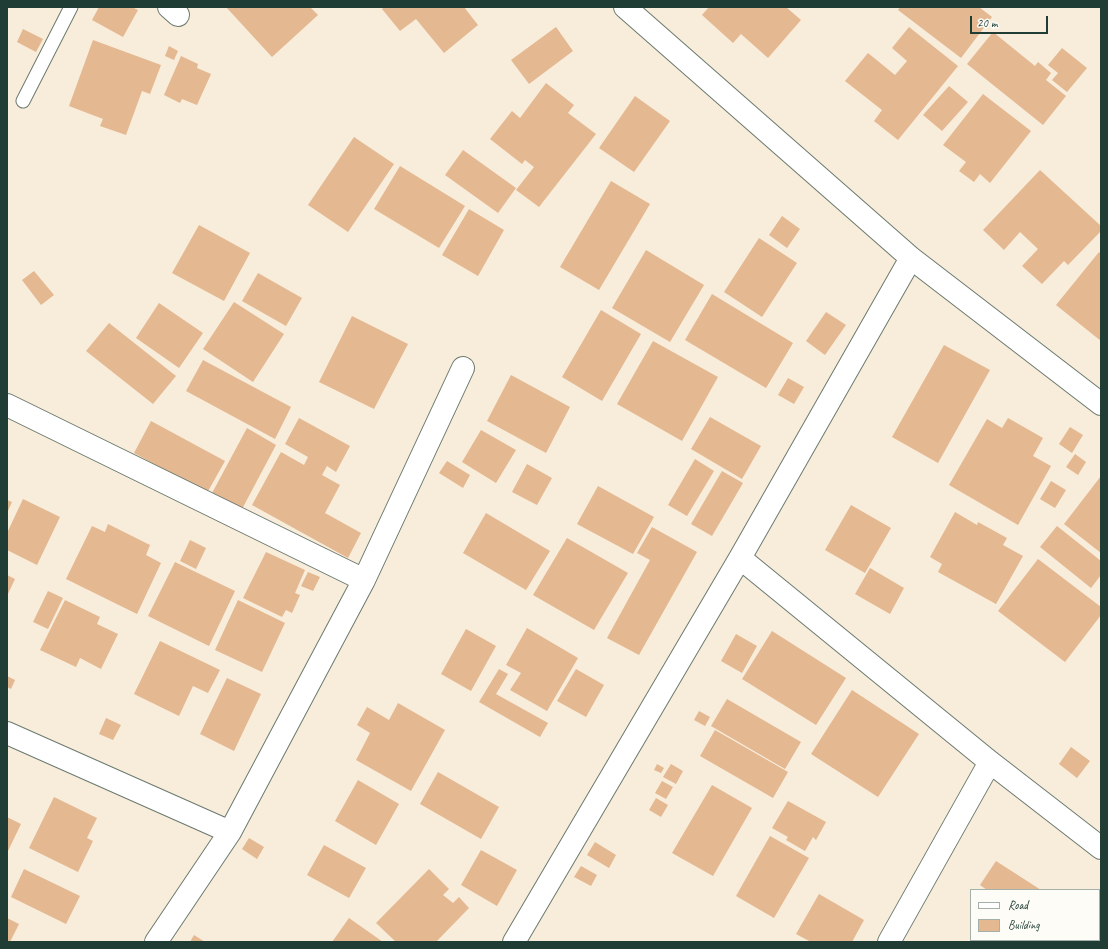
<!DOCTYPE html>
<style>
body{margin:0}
#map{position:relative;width:1108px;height:949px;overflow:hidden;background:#f8ecdb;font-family:Caveat,sans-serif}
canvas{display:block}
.frame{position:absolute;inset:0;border:8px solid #1f3d34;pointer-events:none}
.legend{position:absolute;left:970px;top:889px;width:130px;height:52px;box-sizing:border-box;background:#fdfcf7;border:1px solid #a4b0a9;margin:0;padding:5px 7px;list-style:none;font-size:12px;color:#1f3d34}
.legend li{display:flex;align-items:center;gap:8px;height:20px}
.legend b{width:20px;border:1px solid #a4b0a9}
.scale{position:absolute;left:970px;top:16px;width:78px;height:18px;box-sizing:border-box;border:2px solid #1f3d34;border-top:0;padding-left:5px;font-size:12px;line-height:14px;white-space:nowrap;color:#1f3d34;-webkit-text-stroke:3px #fdfcf7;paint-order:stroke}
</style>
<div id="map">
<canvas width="1108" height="949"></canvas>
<div class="frame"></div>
<ul class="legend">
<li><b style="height:5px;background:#fff"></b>Road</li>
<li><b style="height:11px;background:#e4b890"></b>Building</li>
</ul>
<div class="scale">20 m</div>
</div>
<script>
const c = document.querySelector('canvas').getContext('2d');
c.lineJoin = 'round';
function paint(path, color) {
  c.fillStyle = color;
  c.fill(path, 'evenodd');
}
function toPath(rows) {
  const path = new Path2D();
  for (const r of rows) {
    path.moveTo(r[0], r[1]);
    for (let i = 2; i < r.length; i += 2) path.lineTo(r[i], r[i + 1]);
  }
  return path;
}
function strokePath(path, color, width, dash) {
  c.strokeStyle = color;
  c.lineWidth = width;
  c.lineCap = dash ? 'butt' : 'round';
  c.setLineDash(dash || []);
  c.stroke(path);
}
paint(toPath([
 [99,7,132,7,138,10,123,37,92,20],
 [226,7,310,7,318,15,272,57],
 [384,7,464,7,478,25,444,53,416,19,400,31,382,9],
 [709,7,786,7,801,20,768,58,741,34,733,43,702,15],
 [900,7,979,7,992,17,961,58,898,10],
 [556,27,573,51,529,84,511,60],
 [909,27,958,66,898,140,874,121,882,110,845,81,868,53,895,75,907,61,892,48],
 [23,29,43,39,36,52,17,42],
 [993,32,1035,66,1038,62,1051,73,1046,80,1066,96,1043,125,967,64],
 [93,40,161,65,150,94,142,91,126,135,100,126,103,119,69,106],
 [169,46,178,51,174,60,165,56],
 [1062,48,1087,68,1067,92,1052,80,1058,73,1048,65],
 [181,56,198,64,197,68,211,74,197,105,182,99,180,103,164,95],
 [546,83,574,105,568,113,596,134,539,207,516,190,534,167,525,160,522,164,490,139,512,111,520,118],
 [949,86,968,102,942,131,923,115],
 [983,94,1031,131,990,183,980,174,974,182,959,171,966,162,943,145],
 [635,96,670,121,634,172,599,148],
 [354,137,394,164,348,232,308,205],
 [463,150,516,188,498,213,445,175],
 [400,166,465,206,439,248,374,209],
 [1040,170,1101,226,1101,231,1068,265,1064,261,1042,284,1022,266,1038,249,1020,232,1004,250,983,230],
 [611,181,650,204,599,290,560,267],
 [469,209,504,230,478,276,442,255],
 [782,216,800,229,787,248,769,235],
 [199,225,250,253,224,301,172,273],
 [759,238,797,263,762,317,724,292],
 [646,250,704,285,670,342,612,308],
 [1099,252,1101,254,1101,341,1056,305],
 [34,271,54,295,41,305,22,280],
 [258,273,302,298,286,326,242,301],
 [712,294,793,343,766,388,685,340],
 [234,302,284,334,253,382,203,349],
 [159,303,203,333,179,368,136,338],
 [601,310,641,334,602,401,562,377],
 [826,312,846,325,825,355,806,341],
 [352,316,408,344,374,409,319,382],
 [109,323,176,376,153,404,86,351],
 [653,341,718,377,682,441,617,404],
 [944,345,990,370,938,463,892,437],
 [203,360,291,407,275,439,186,391],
 [511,375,570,407,546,453,487,421],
 [788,378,804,387,794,404,778,395],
 [710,417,761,446,742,479,691,449],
 [299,418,350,446,336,472,327,466,322,475,340,485,325,513,361,533,348,558,252,505,281,452,304,465,308,457,285,444],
 [1008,418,1043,438,1033,456,1051,466,1018,525,949,485,987,419,1002,428],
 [151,421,225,461,207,493,134,453],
 [1070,427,1083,435,1072,453,1059,444],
 [247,428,276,445,241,511,211,495],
 [481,430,516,450,496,483,462,462],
 [1075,454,1086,462,1078,475,1066,467],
 [695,459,714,471,687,516,668,505],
 [447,461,470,475,463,488,439,473],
 [527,464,552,478,537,505,512,492],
 [722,471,743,483,712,536,691,524],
 [1101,476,1101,553,1064,524],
 [1051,481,1066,490,1055,508,1040,499],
 [598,486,654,517,633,554,577,524],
 [23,499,60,517,37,565,7,550,7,533],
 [7,500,12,502,7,513],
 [851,505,891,528,865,573,825,550],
 [955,512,977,525,978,522,1007,538,1003,545,1023,556,996,604,938,572,942,564,930,557],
 [486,513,550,551,526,590,463,553],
 [108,524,150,545,146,555,161,563,137,614,66,579,92,526,105,532],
 [1057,526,1101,561,1101,575,1091,588,1040,547],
 [652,527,697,552,639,655,607,638,650,560,637,553],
 [567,538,628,573,594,630,533,595],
 [190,540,206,548,196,569,180,561],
 [266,552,305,570,295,593,300,595,292,613,286,610,282,617,243,598],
 [1038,559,1101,607,1101,615,1065,662,998,611],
 [175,562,235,591,209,646,148,616],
 [870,568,904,588,890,614,855,594],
 [308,572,320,577,313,591,301,586],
 [7,575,15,579,7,596],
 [48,591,63,598,48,629,33,622],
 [65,600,100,617,97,624,118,634,101,669,80,658,76,667,40,650],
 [238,600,285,623,262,672,215,650],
 [527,628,578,658,547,711,510,690,521,673,506,665],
 [466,629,496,646,471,691,441,674],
 [772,631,846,678,816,725,742,679],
 [736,634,757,646,742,673,721,661],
 [160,641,220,670,208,693,193,686,179,716,134,694],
 [499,669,508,674,496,694,548,723,540,737,479,702],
 [576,669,604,685,586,717,557,701],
 [7,676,15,680,11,689,7,687],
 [227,678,261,694,234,751,200,734],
 [852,690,919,734,878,797,811,754],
 [727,699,801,742,785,769,711,726],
 [398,703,445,730,411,791,356,760,370,733,357,725,367,707,389,720],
 [699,711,710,717,705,726,694,720],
 [106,718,121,725,113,740,99,734],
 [715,730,788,772,773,798,700,756],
 [1071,747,1090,761,1077,778,1059,764],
 [657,764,664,768,661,773,654,770],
 [671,764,683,771,676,784,663,777],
 [438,772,499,807,481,839,420,804],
 [358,780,399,804,376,845,335,821],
 [662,781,673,787,666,799,655,793],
 [712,785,752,808,713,876,672,853],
 [54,797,97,818,87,838,93,841,78,872,29,848],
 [656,798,668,805,661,817,649,810],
 [788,801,826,822,816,840,813,837,805,851,786,840,788,837,772,828],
 [7,817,21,824,7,853],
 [770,836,809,858,774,918,736,896],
 [249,838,264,847,257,859,242,849],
 [595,842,616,855,609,868,587,855],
 [324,845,366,868,349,898,307,875],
 [481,850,517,870,497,906,461,885],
 [996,861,1041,890,987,890,980,885],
 [581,866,597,875,591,886,574,877],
 [24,869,80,896,66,924,11,897],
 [429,869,449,889,443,895,453,903,459,897,469,908,436,942,396,942,376,923],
 [819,894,864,920,852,942,811,942,796,934],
 [7,918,19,924,10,942,7,942],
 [349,918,383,942,332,942],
 [194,935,205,942,190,942],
 [978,940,1079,940,1077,942,981,942]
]), '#e4b890');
const lane = toPath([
 [23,101,71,7]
]);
const street = toPath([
 [169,7,178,15],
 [625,7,911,258,1101,404],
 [7,405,364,580],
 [740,558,990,762,1101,848],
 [7,733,230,832],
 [156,942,230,832,364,580,463,368],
 [514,942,740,558,911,258],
 [889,942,990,762]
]);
strokePath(lane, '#6b7a6e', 15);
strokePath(street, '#6b7a6e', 24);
strokePath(lane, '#fff', 13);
strokePath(street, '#fff', 22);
</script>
